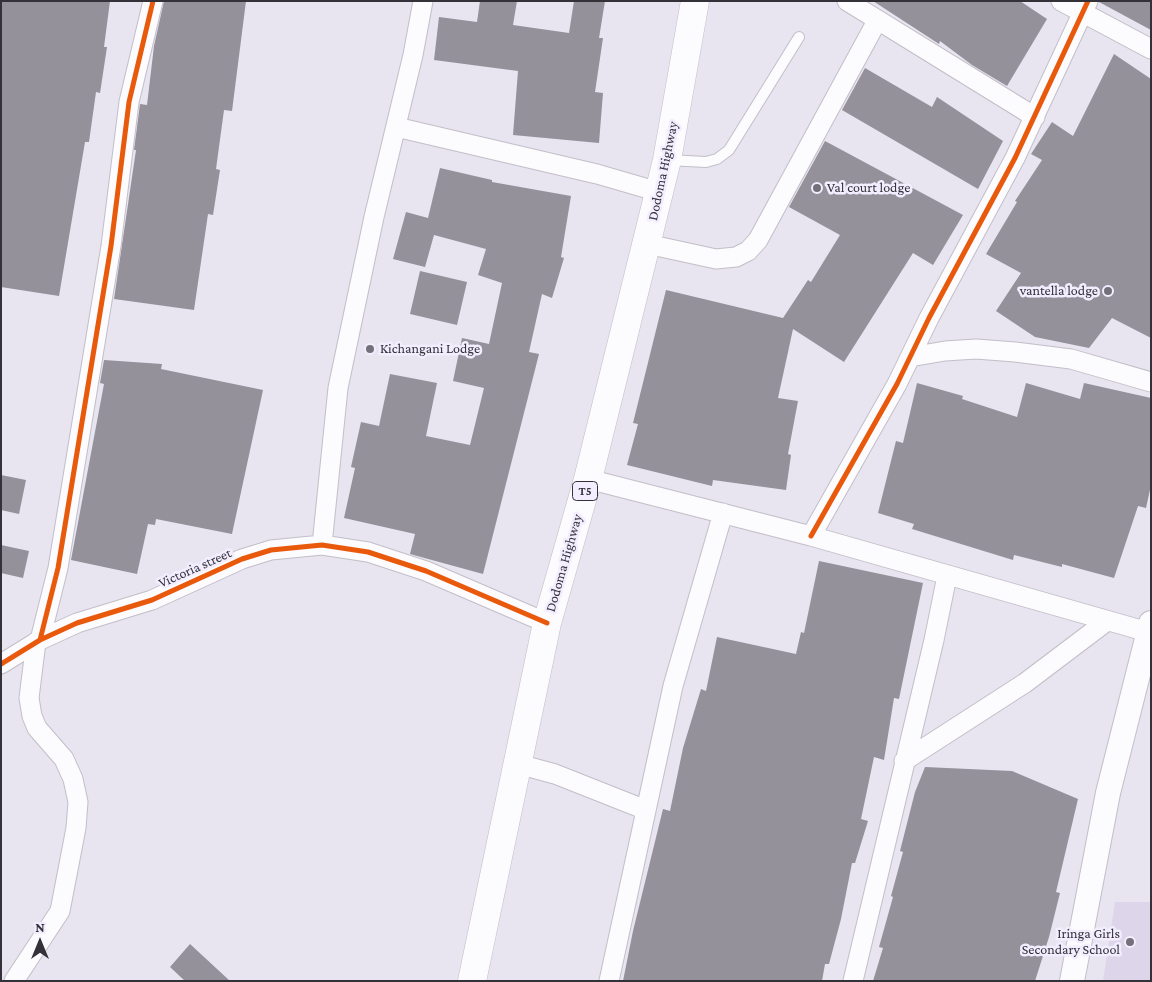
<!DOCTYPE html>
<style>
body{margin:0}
#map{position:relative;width:1152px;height:982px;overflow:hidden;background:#e8e4f0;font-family:"Crimson Pro",serif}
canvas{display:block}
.frame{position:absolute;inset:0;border:2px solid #343139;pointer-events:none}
.north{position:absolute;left:15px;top:917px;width:50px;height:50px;-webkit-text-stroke:4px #f3eeff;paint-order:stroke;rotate:0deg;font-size:14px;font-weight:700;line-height:20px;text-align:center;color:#343139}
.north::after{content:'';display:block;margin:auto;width:18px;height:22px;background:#343139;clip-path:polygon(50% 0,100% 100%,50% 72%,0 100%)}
</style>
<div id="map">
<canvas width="1152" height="982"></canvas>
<div class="frame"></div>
<div class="north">N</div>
</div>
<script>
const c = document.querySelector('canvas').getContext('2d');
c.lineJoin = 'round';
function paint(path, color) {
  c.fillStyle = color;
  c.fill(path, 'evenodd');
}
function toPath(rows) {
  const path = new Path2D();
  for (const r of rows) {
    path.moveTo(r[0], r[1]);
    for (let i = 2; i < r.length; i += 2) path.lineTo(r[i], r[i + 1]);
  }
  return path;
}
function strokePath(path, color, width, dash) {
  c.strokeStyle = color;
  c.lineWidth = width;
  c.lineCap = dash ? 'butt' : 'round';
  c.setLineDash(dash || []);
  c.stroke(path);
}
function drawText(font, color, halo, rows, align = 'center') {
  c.font = font + ' "Crimson Pro",serif';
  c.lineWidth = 5;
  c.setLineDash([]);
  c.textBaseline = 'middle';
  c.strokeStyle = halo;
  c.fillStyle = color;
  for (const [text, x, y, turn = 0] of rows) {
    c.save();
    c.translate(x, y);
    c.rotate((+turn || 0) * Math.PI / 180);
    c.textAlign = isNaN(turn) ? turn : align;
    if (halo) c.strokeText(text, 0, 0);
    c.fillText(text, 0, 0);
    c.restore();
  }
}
paint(toPath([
 [1115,902,1151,902,1151,981,1103,981]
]), '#ddd6ea');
paint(toPath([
 [1,1,110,1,104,47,107,47,100,93,96,92,89,142,85,142,59,296,1,287],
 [164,1,246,1,232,111,224,110,216,169,220,170,213,215,208,214,194,310,114,299,136,150,134,150,140,104,147,105,154,46],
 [480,1,517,1,513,25,569,33,574,1,605,1,599,38,603,38,595,92,603,93,599,143,513,135,518,71,434,60,439,17,477,22],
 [873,1,1020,1,1047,19,1007,86,972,65,940,41,939,44],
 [1099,1,1151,1,1151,30,1099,2],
 [1114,54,1151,79,1151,338,1112,318,1089,348,1035,337,996,311,1021,273,986,254,1017,202,1015,201,1042,160,1031,154,1052,122,1073,136],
 [865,68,932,107,937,97,1003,141,978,189,842,110],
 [825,141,963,215,933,265,913,253,844,362,793,329,778,398,798,401,788,454,791,455,786,490,713,480,712,486,627,465,638,424,633,423,666,290,783,318,808,280,811,282,840,235,789,207],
 [440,168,492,180,492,182,571,196,561,257,564,258,552,298,542,294,529,352,539,354,483,574,410,554,415,534,344,518,355,468,351,467,361,422,379,426,390,374,437,383,426,436,470,445,484,388,453,381,462,338,489,344,502,283,478,275,486,249,434,235,425,267,393,259,406,212,428,218],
 [420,271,467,282,457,325,410,314],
 [104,360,162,364,161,369,263,390,232,534,156,519,155,525,148,524,137,574,71,560,104,384,100,383],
 [917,383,963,396,962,399,1017,417,1026,383,1080,399,1084,383,1151,398,1151,485,1146,508,1138,506,1114,578,1062,564,1062,567,1014,555,1013,560,912,529,914,524,878,513,896,441,903,443],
 [1,475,26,480,19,514,1,510],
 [1,545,29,551,23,578,1,573],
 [819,561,923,583,899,699,894,698,884,760,874,757,861,819,868,821,855,863,852,863,841,919,829,964,825,964,822,981,623,981,633,931,663,809,670,811,683,748,701,689,706,691,717,637,796,654,801,632,804,633],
 [925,767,1012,771,1078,799,1056,892,1060,893,1049,937,1035,981,873,981,883,948,879,947,893,897,891,896,903,852,900,851,915,792],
 [190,944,230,981,185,981,170,967]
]), '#94919b');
const service = toPath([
 [668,160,706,162,717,159,729,150,799,37]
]);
const minor = toPath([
 [847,1,1035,117],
 [1061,1,1151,49],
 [396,127,597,174,659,192],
 [647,244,716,259,736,257,748,251,758,240,877,21],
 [910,357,945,351,976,349,1015,352,1071,359,1151,382],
 [588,479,811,536,1148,632],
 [811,536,897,384,929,318,1015,158,1088,1],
 [322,545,338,388,374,217,413,55,423,1],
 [40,640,58,568,111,246,129,102,153,1],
 [1,664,40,640,77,623,152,600,242,559,271,550,322,545,368,552,426,571,547,623],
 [904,761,1025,683,1107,621],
 [518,764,555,774,646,810],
 [14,981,60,911,76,828,78,802,73,779,64,759,37,728,32,716,29,698,36,642],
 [609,981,673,686,723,513],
 [853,981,934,640,947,576]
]);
const tertiary = toPath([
 [1072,981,1108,793,1151,623]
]);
const trunk = toPath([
 [472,981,547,623,588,479,667,160,695,1]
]);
strokePath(service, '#c2bfc8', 12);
strokePath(minor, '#c2bfc8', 21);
strokePath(tertiary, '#c2bfc8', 26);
strokePath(trunk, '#c2bfc8', 29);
strokePath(service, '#fcfbfd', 10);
strokePath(minor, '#fcfbfd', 19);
strokePath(tertiary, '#fcfbfd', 24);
strokePath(trunk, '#fcfbfd', 28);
strokePath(toPath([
 [811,536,897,384,929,318,1015,158,1088,1],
 [40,640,58,568,111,246,129,102,153,1],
 [1,664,40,640,77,623,152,600,242,559,271,550,322,545,368,552,426,571,547,623]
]), '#e8590c', 5);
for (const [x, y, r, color] of [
 [817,188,5,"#737079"],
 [1108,291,5,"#737079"],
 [370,349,5,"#737079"],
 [1130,942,5,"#737079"]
]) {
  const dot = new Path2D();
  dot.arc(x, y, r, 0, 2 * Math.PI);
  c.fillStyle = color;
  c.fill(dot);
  strokePath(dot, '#f3eeff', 2);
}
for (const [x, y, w] of [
 [585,491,25]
]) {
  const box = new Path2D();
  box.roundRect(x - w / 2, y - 9.5, w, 19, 4);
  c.fillStyle = '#f3eeff';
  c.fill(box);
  strokePath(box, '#343139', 1);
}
drawText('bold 12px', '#343139', null, [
 ["T5",585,491]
]);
drawText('14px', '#343139', '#f3eeff', [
 ["Dodoma Highway",663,171,-78],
 ["Dodoma Highway",564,563,-74],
 ["Victoria street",195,568,-24]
]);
drawText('14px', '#343139', '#f3eeff', [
 ["Val court lodge",827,188],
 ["vantella lodge",1098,291,"right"],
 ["Kichangani Lodge",380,349],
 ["Iringa Girls",1120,934,"right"],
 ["Secondary School",1120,950,"right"]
], 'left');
</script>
